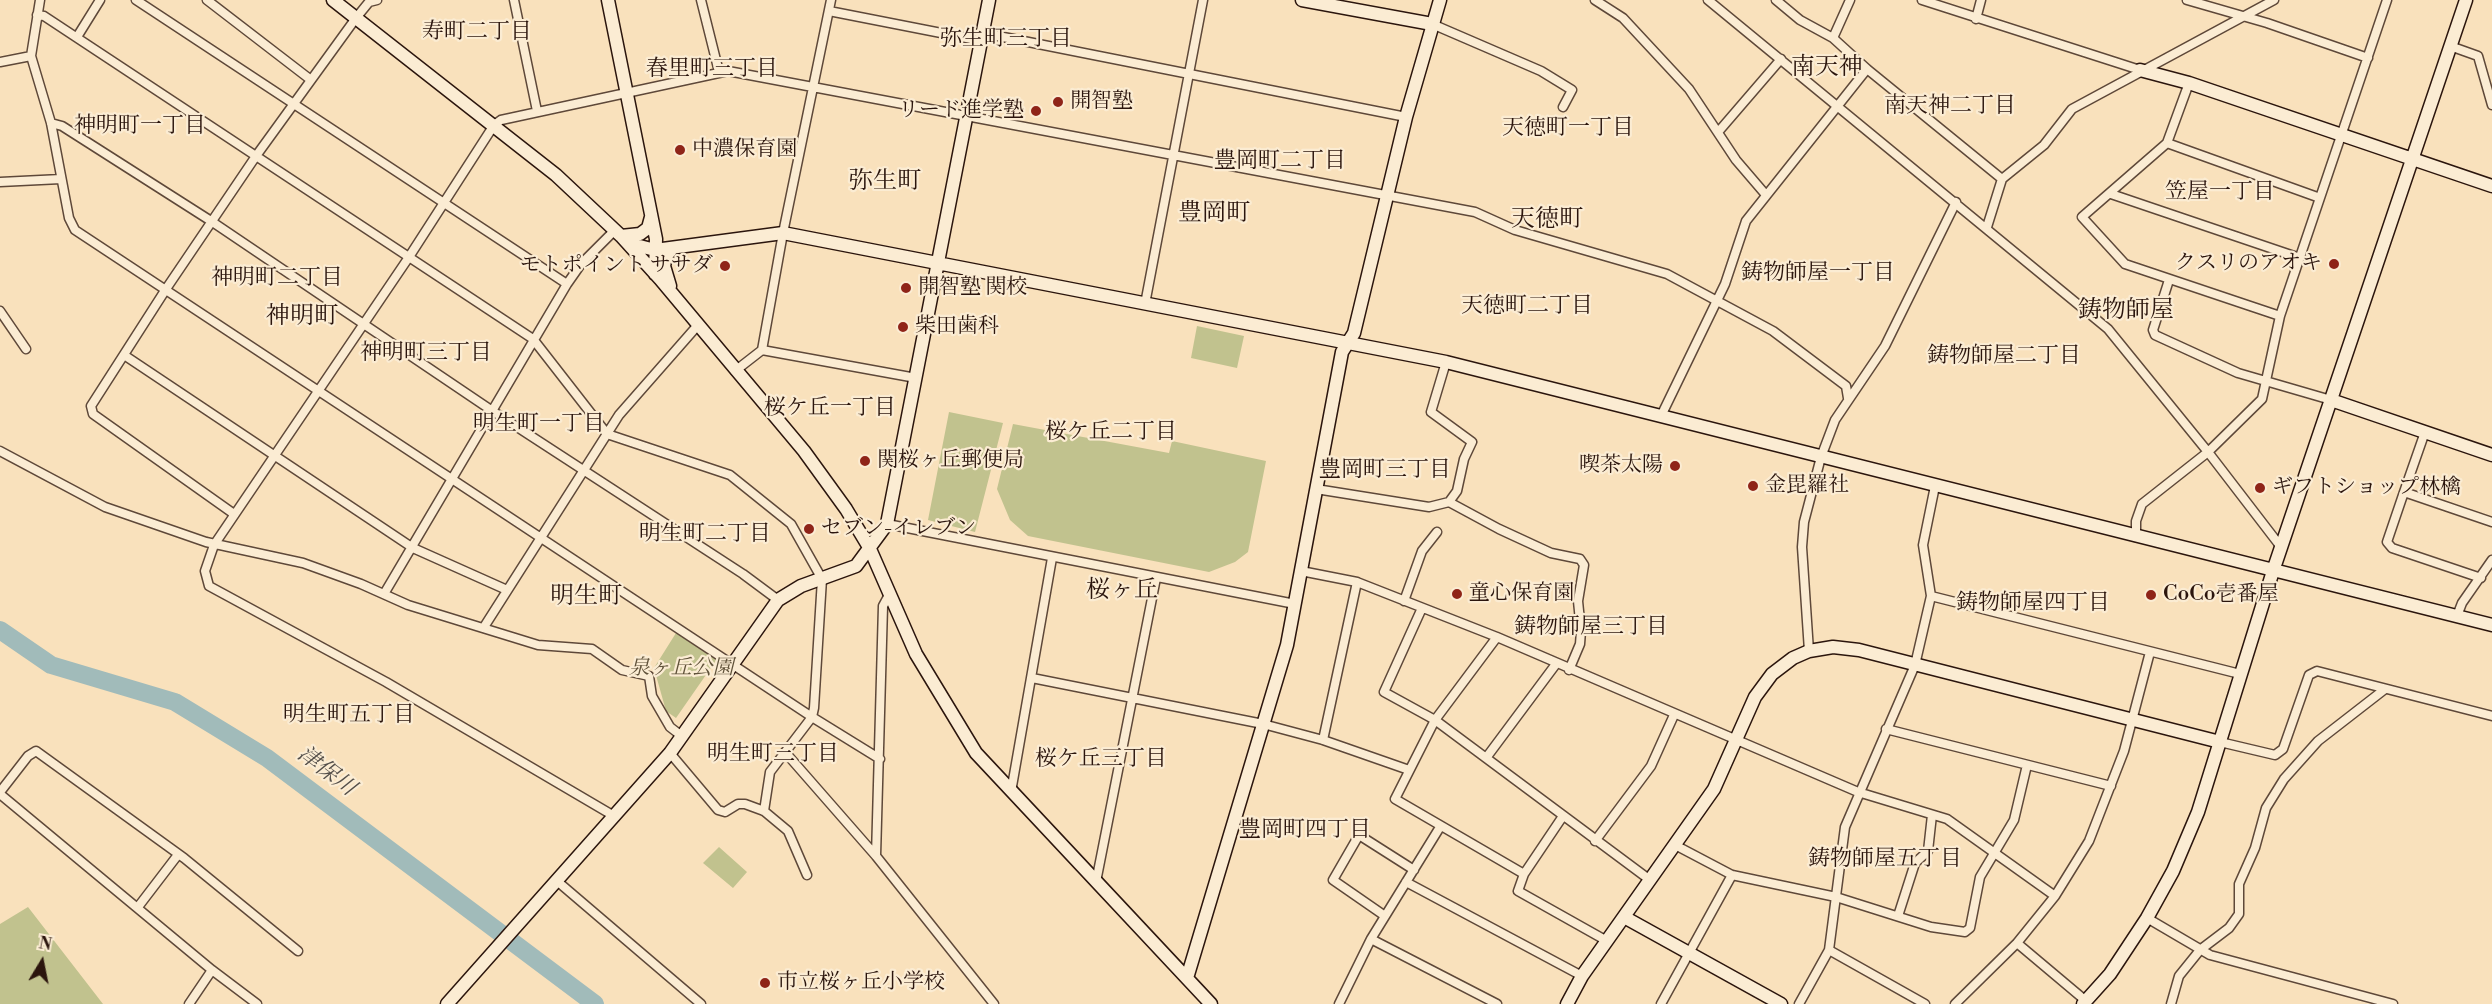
<!DOCTYPE html>
<meta charset="utf-8">
<style>
body{margin:0}
#map{position:relative;width:2492px;height:1004px;overflow:hidden;background:#f9e1bc;font-family:"Libre Bodoni",serif}
canvas{display:block}
.north{position:absolute;left:12px;top:932px;width:60px;height:60px;-webkit-text-stroke:4px #fbecd3;paint-order:stroke;rotate:10deg;font-size:16px;font-weight:700;line-height:24px;text-align:center;color:#2b150d}
.north::after{content:'';display:block;margin:auto;width:21px;height:27px;background:#2b150d;clip-path:polygon(50% 0,100% 100%,50% 72%,0 100%)}
</style>
<div id="map">
<canvas width="2492" height="1004"></canvas>
<div class="north">N</div>
</div>
<script>
const c = document.querySelector('canvas').getContext('2d');
c.lineJoin = 'round';
function paint(path, color) {
  c.fillStyle = color;
  c.fill(path, 'evenodd');
}
function toPath(rows) {
  const path = new Path2D();
  for (const r of rows) {
    path.moveTo(r[0], r[1]);
    for (let i = 2; i < r.length; i += 2) path.lineTo(r[i], r[i + 1]);
  }
  return path;
}
function strokePath(path, color, width, dash) {
  c.strokeStyle = color;
  c.lineWidth = width;
  c.lineCap = dash ? 'butt' : 'round';
  c.setLineDash(dash || []);
  c.stroke(path);
}
function drawText(font, color, halo, rows, align = 'center') {
  c.font = font + ' "Libre Bodoni","Noto Serif JP",serif';
  c.lineWidth = 4.5;
  c.setLineDash([]);
  c.textBaseline = 'middle';
  c.strokeStyle = halo;
  c.fillStyle = color;
  for (const [text, x, y, turn = 0] of rows) {
    c.save();
    c.translate(x, y);
    c.rotate((+turn || 0) * Math.PI / 180);
    c.textAlign = isNaN(turn) ? turn : align;
    if (halo) c.strokeText(text, 0, 0);
    c.fillText(text, 0, 0);
    c.restore();
  }
}
paint(toPath([
 [1197,326,1244,336,1237,368,1191,358],
 [949,412,1003,423,975,532,928,520],
 [1013,424,1169,453,1172,441,1266,461,1248,552,1235,562,1209,572,1028,536,1010,520,997,489],
 [676,633,717,659,676,718,666,711,654,668],
 [719,847,747,872,733,888,703,863],
 [28,907,103,1004,0,1004,0,924]
]), '#c1c28e');
strokePath(toPath([
 [0,630,51,665,175,702,267,758,595,1004]
]), '#a1bbba', 18);
const street = toPath([
 [40,0,31,56,51,123,69,218,75,230,812,717,880,759],
 [136,0,567,284],
 [207,0,311,80],
 [514,0,537,111],
 [701,0,719,72],
 [1595,0,1623,18,1689,89,1736,160,1766,195],
 [1708,0,2108,329,2208,452,2281,547],
 [1776,0,1800,20,1833,38],
 [1850,0,1833,38,1867,69,2002,179],
 [1922,0,2140,70],
 [2187,0,2267,23,2368,58],
 [829,11,982,41],
 [37,15,44,16,533,339,607,434,730,475,791,524,822,579,814,708,812,717,770,772,764,811],
 [1976,19,1981,0],
 [1432,24,1541,71,1572,90,1563,107],
 [983,33,1406,117],
 [77,37,100,0],
 [2450,46,2478,56,2492,105],
 [0,62,31,56],
 [2189,83,2167,143,2082,217,2125,264,2280,316],
 [51,123,62,126,211,221,491,410,743,574,778,600],
 [1719,131,1781,59],
 [2167,143,2320,198],
 [0,182,61,179],
 [2111,194,2300,258],
 [1987,227,2002,179,2044,145,2072,109,2274,0],
 [2169,280,2153,330,2155,335,2238,373,2331,400],
 [1145,304,1203,0],
 [0,311,26,349],
 [762,350,916,378],
 [124,355,413,548,507,590],
 [735,371,762,350,783,233,831,0],
 [1661,416,1725,284,1746,221,1867,69],
 [2425,432,2404,492,2492,522],
 [0,451,105,507,206,542,303,563,361,584,408,605,538,645,592,649,622,670,649,676,652,696,670,727,683,737],
 [1316,489,1429,507,1449,502,1457,491,1464,459,1472,442,1431,412,1446,362],
 [2404,492,2387,542,2392,548,2481,578],
 [1449,502,1499,529,1551,553,1580,559,1584,565,1578,601,1581,631,1580,644,1569,670],
 [234,514,93,414,91,406,166,289,256,156,356,18,369,2,377,0],
 [887,524,1295,604],
 [2136,537,2136,521,2142,504,2208,452,2262,399,2280,316,2387,0],
 [1301,571,1357,582,1497,637,1858,792,1947,819,2055,896],
 [384,594,567,284,581,264,615,230],
 [889,595,883,606,876,856,994,1004],
 [1931,596,2240,674],
 [1404,601,1422,551,1437,532],
 [1422,608,1384,692,1435,720,1650,880],
 [2457,616,2462,603,2492,560],
 [484,627,619,415,698,325],
 [1497,637,1435,720,1395,799,1524,874,1563,816],
 [1809,651,1802,547,1804,522,1821,457,1835,420,1885,346,1956,202],
 [1032,678,1263,724,1323,740,1409,770],
 [1886,729,2111,786],
 [1323,740,1357,582],
 [2220,742,2275,755,2283,749,2309,675,2317,671,2492,716],
 [785,752,876,856],
 [670,753,718,810,725,812,738,804,745,804,764,811,788,831,807,875],
 [1486,758,1556,664],
 [0,792,28,756,36,751,184,858,298,951],
 [1011,792,1052,558],
 [0,794,212,970,257,1004],
 [614,816,386,682,209,586,205,571,214,545,409,257,494,125,501,120,728,71,1475,212,1515,230,1667,274,1773,331,1846,386,1848,398],
 [1595,841,1651,766,1674,715],
 [1675,845,1732,875,1836,897,1931,927,1965,932,1970,928,1980,877,2014,820,2027,765],
 [1524,874,1518,891,1607,941],
 [557,881,701,1004],
 [1096,882,1156,578],
 [1406,882,1582,976],
 [138,907,177,856],
 [1385,916,1333,880,1359,835,1414,870],
 [1898,916,1915,863,1928,851,1932,815],
 [2147,918,2210,955,2393,1004],
 [1371,939,1497,1004],
 [2017,943,2086,1001],
 [1829,950,1925,1004],
 [189,1004,212,970],
 [1339,1004,1371,939,1440,827],
 [1661,1004,1732,875],
 [1799,1004,1829,950,1845,827,1915,665,1931,596,1923,545,1935,486],
 [1955,1004,2017,943,2055,896,2089,841,2124,751,2150,652],
 [2171,1004,2179,976,2200,950,2229,928,2239,914,2239,884,2255,848,2266,808,2284,779,2318,741,2385,689]
]);
const secondary = toPath([
 [333,0,556,175,621,236,660,279,804,451,846,509,870,549,916,654,976,753,1211,1004],
 [608,0,656,239,655,274],
 [1302,0,1432,24],
 [2140,70,2189,83,2492,186],
 [621,236,640,234,648,228,651,217],
 [628,243,655,250,783,233,1446,362,2492,625],
 [670,286,664,266,666,256,672,249],
 [2331,400,2492,455],
 [1624,917,1781,1004],
 [1187,978,1287,645,1342,352,1354,333,1406,117,1440,0],
 [447,1004,670,753,778,600,801,586,856,566,887,524,989,0],
 [1567,1004,1582,976,1714,789,1755,697,1772,674,1793,658,1809,651,1833,647,1859,650,2220,742],
 [2083,1004,2110,974,2147,918,2173,871,2198,812,2273,571,2466,0]
]);
strokePath(street, '#5e4839', 11);
strokePath(secondary, '#2b150d', 15);
strokePath(street, '#fbecd3', 8);
strokePath(secondary, '#fbecd3', 12);
for (const [x, y, r, color] of [
 [1058,102,6,"#8f2418"],
 [1036,111,6,"#8f2418"],
 [680,150,6,"#8f2418"],
 [2334,264,6,"#8f2418"],
 [725,266,6,"#8f2418"],
 [906,288,6,"#8f2418"],
 [903,327,6,"#8f2418"],
 [865,461,6,"#8f2418"],
 [1675,466,6,"#8f2418"],
 [1753,486,6,"#8f2418"],
 [2260,488,6,"#8f2418"],
 [809,529,6,"#8f2418"],
 [1457,594,6,"#8f2418"],
 [2151,595,6,"#8f2418"],
 [765,983,6,"#8f2418"]
]) {
  const dot = new Path2D();
  dot.arc(x, y, r, 0, 2 * Math.PI);
  c.fillStyle = color;
  c.fill(dot);
  strokePath(dot, '#fbecd3', 2);
}
drawText('21px', '#2b150d', '#fbecd3', [
 ["開智塾",1070,102],
 ["リード進学塾",1024,111,"right"],
 ["中濃保育園",692,150],
 ["クスリのアオキ",2322,264,"right"],
 ["モトポイント ササダ",713,266,"right"],
 ["開智塾 関校",918,288],
 ["柴田歯科",915,327],
 ["関桜ヶ丘郵便局",877,461],
 ["喫茶太陽",1663,466,"right"],
 ["金毘羅社",1765,486],
 ["ギフトショップ林檎",2272,488],
 ["セブン-イレブン",821,529],
 ["童心保育園",1469,594],
 ["CoCo壱番屋",2163,595],
 ["市立桜ヶ丘小学校",777,983]
], 'left');
drawText('italic 21px', '#60523a', '#fbecd3', [
 ["泉ヶ丘公園",681,669]
]);
drawText('22px', '#2b150d', '#fbecd3', [
 ["寿町二丁目",477,33],
 ["弥生町三丁目",1006,40],
 ["春里町三丁目",712,70],
 ["南天神二丁目",1950,107],
 ["神明町一丁目",140,127],
 ["天徳町一丁目",1568,129],
 ["豊岡町二丁目",1280,162],
 ["笠屋一丁目",2220,193],
 ["鋳物師屋一丁目",1818,274],
 ["神明町二丁目",277,279],
 ["天徳町二丁目",1527,307],
 ["神明町三丁目",426,354],
 ["鋳物師屋二丁目",2004,357],
 ["桜ケ丘一丁目",830,409],
 ["明生町一丁目",539,425],
 ["桜ケ丘二丁目",1111,433],
 ["豊岡町三丁目",1385,471],
 ["明生町二丁目",705,535],
 ["鋳物師屋四丁目",2033,604],
 ["鋳物師屋三丁目",1591,628],
 ["明生町五丁目",349,716],
 ["明生町三丁目",773,755],
 ["桜ケ丘三丁目",1101,760],
 ["豊岡町四丁目",1305,831],
 ["鋳物師屋五丁目",1885,860]
]);
drawText('italic 22px', '#544f4a', '#fbecd3', [
 ["津保川",326,772,37]
]);
drawText('24px', '#2b150d', '#fbecd3', [
 ["南天神",1827,68],
 ["弥生町",885,182],
 ["豊岡町",1214,214],
 ["天徳町",1547,220],
 ["鋳物師屋",2126,311],
 ["神明町",302,317],
 ["桜ヶ丘",1122,591],
 ["明生町",586,597]
]);
</script>
